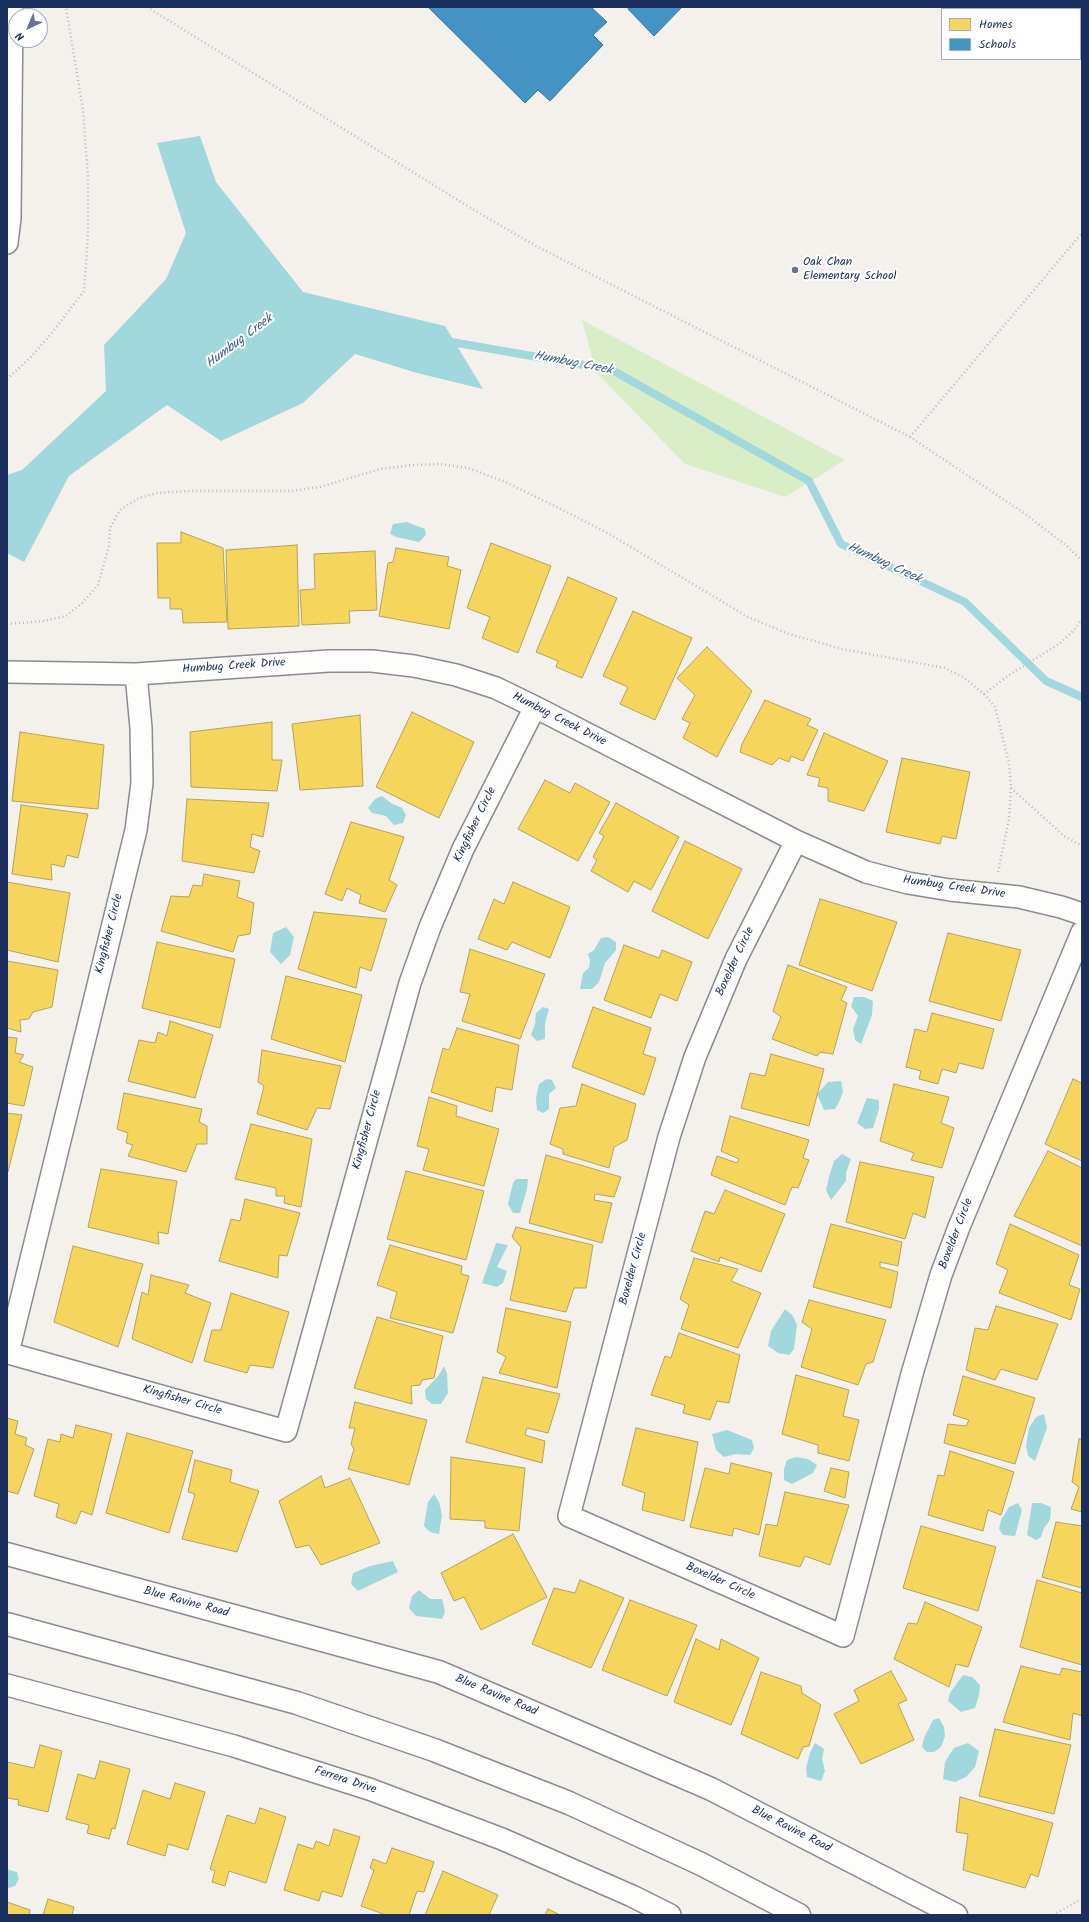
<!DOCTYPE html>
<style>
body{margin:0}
#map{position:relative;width:1089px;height:1922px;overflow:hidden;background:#f4f0ec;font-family:Kalam,sans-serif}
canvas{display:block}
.frame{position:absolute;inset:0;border:8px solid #1b2f5e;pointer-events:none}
.legend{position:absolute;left:941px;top:8px;width:140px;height:52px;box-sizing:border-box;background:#fff;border:1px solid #a4acbf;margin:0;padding:5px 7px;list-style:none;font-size:12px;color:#1b2f5e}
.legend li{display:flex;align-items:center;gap:8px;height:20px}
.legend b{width:20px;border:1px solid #a4acbf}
.north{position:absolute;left:8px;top:8px;width:40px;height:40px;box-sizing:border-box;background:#fff;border:1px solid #a4acbf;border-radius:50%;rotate:224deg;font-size:11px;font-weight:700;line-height:16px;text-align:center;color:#1b2f5e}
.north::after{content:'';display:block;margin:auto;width:14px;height:18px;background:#677390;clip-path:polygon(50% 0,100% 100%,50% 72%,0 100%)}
</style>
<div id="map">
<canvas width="1089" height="1922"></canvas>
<div class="frame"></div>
<ul class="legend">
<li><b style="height:11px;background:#f6d55c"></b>Homes</li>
<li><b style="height:11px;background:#4393c3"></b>Schools</li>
</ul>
<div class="north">N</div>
</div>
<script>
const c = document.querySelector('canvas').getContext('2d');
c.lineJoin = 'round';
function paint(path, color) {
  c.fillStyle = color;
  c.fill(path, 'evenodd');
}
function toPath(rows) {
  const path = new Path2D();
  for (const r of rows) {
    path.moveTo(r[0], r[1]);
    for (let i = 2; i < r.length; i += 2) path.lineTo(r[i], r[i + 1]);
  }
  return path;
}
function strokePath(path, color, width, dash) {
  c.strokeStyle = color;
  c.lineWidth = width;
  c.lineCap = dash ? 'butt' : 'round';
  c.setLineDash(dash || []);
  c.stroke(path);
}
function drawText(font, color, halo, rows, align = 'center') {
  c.font = font + ' Kalam,sans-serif';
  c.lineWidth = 4;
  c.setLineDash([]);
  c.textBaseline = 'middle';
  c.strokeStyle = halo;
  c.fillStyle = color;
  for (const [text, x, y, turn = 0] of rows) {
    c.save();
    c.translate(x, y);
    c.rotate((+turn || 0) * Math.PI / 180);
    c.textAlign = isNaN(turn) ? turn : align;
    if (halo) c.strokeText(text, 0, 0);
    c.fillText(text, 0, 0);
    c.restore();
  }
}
paint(toPath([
 [582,320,728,398,845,460,785,497,685,464,596,372]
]), '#d9edc6');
paint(toPath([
 [200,136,216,182,303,292,445,326,483,389,417,373,355,354,303,403,221,441,167,405,69,476,24,562,7,553,7,475,22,470,106,391,104,345,166,279,186,233,157,143],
 [407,522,425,529,426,535,419,542,396,537,390,534,393,524],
 [382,796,391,803,402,808,406,815,403,823,394,825,386,816,372,813,368,808,375,799],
 [286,927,294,937,290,955,281,964,270,952,273,933],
 [608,937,616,942,616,950,605,963,599,982,592,989,580,989,583,973,589,968,590,960,588,954,594,950,601,938],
 [854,997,864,997,873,1001,872,1015,861,1044,855,1040,853,1029,858,1016,851,1006],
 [543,1007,549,1009,545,1024,545,1039,537,1041,531,1035,535,1024,536,1013],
 [547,1079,552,1080,556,1088,549,1094,549,1109,543,1113,537,1110,536,1098,539,1084],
 [841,1081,843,1092,839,1102,835,1109,824,1110,817,1094,828,1082],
 [867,1098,879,1100,879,1109,873,1128,865,1129,857,1123],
 [842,1154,851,1159,846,1173,846,1181,831,1200,826,1190,829,1177,834,1161],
 [516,1179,528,1179,527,1189,520,1213,513,1213,508,1204,513,1183],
 [496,1243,508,1245,497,1267,507,1271,503,1283,497,1287,482,1283],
 [785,1309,793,1316,797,1325,794,1349,789,1355,778,1353,768,1346,771,1331],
 [444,1366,447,1374,448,1393,441,1404,432,1404,426,1399,425,1390,439,1375],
 [1044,1414,1047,1428,1035,1461,1028,1456,1026,1446,1029,1428,1036,1417],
 [727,1430,752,1440,754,1448,750,1455,736,1454,724,1457,716,1450,712,1434],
 [796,1457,808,1459,817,1465,813,1473,792,1484,784,1480,784,1469,787,1460],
 [434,1494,439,1502,442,1515,439,1534,430,1532,424,1526,428,1502],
 [1018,1503,1022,1510,1015,1536,1003,1535,999,1529,1001,1520,1009,1507],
 [1032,1503,1041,1503,1051,1507,1050,1520,1044,1528,1041,1537,1036,1540,1027,1535],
 [393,1561,398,1572,358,1591,351,1584,353,1573,370,1566],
 [419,1590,430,1599,442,1599,445,1612,442,1619,416,1616,409,1608,412,1596],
 [963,1675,972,1677,980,1685,979,1695,975,1708,961,1712,948,1701,950,1693],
 [939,1718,944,1727,945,1736,941,1747,934,1752,927,1752,922,1747,924,1738,933,1720],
 [815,1743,824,1749,822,1759,825,1771,821,1781,807,1777,806,1768,810,1753],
 [968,1743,979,1751,975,1767,966,1777,955,1782,943,1779,945,1762,954,1748],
 [7,1867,9,1870,17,1872,19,1879,15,1886,9,1888,7,1887]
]), '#a1d8dd');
const homes = toPath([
 [181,532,223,548,227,622,183,623,182,609,170,609,170,598,158,598,157,543,181,543,181,532],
 [491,543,551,566,518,653,482,638,490,617,467,608,491,543],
 [297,545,299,626,228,629,226,550,297,545],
 [396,548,449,557,447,566,461,570,449,629,379,616,388,563,393,562,396,548],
 [375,551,377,610,349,611,350,623,302,625,300,590,315,589,314,554,375,551],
 [568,577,617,598,582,678,556,667,558,661,536,652,568,577],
 [633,611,692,638,655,720,620,704,628,687,603,676,633,611],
 [707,647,752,691,717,757,683,738,690,723,682,719,695,695,677,678,707,647],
 [765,700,811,719,807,725,818,730,803,761,791,756,789,762,779,758,772,765,740,752,742,744,765,700],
 [412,712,474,742,439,818,376,787,412,712],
 [360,715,363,786,300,790,292,724,360,715],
 [272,722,272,760,282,760,277,791,191,787,190,732,272,722],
 [20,732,104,745,98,809,12,801,20,732],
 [824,733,888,761,864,811,828,801,828,788,818,786,820,778,807,775,824,733],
 [902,758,970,772,956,839,942,836,940,844,886,832,902,758],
 [545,780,570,793,575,783,610,802,578,861,518,829,545,780],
 [187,799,269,803,263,837,252,834,250,847,260,851,254,873,182,861,187,799],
 [616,803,679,837,651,890,634,881,628,892,591,871,597,860,593,857,604,836,599,833,616,803],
 [21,805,88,814,78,858,67,855,64,867,51,864,52,880,12,874,21,805],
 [351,822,404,837,389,880,397,885,385,912,359,903,361,895,347,888,342,901,325,894,351,822],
 [685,841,742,869,708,939,652,911,685,841],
 [204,874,240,881,237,897,254,903,250,934,238,936,233,952,161,931,171,896,189,897,193,885,202,886,204,874],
 [7,882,70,893,58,962,7,950,7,882],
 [513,882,570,907,550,958,512,942,507,950,478,939,494,899,504,904,513,882],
 [820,899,897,922,872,991,799,965,820,899],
 [314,912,387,919,371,971,360,967,356,988,298,969,314,912],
 [948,933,1021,950,1001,1021,929,1001,948,933],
 [157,942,235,959,220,1028,142,1008,157,942],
 [624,945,659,958,662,950,692,962,677,1001,660,994,651,1018,604,1000,624,945],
 [470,949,545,974,520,1039,462,1021,470,994,460,992,470,949],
 [7,961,58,970,52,1007,33,1012,29,1019,20,1020,21,1032,7,1028,7,961],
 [788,965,847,987,841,1000,847,1003,833,1054,820,1052,817,1056,772,1039,781,1017,773,1011,788,965],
 [286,976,362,995,345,1062,271,1039,286,976],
 [593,1007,651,1028,643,1054,656,1058,644,1095,572,1067,593,1007],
 [932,1013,994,1029,983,1069,959,1063,956,1073,942,1069,938,1084,919,1079,921,1071,906,1067,915,1029,927,1032,932,1013],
 [170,1021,213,1035,195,1098,128,1081,139,1040,155,1043,158,1032,167,1036,170,1021],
 [457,1028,519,1045,512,1090,496,1087,492,1112,431,1092,443,1048,449,1050,457,1028],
 [7,1037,17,1038,15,1053,24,1055,19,1062,33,1067,24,1106,7,1103,7,1037],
 [262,1050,341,1066,330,1109,317,1108,307,1130,257,1114,264,1086,258,1082,262,1050],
 [771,1054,824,1069,809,1126,741,1108,750,1073,765,1076,771,1054],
 [1073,1079,1082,1083,1082,1161,1045,1144,1073,1079],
 [582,1084,636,1104,627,1140,614,1147,609,1168,563,1154,563,1149,550,1144,560,1108,576,1106,582,1084],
 [894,1084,949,1097,941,1123,954,1128,942,1168,911,1160,914,1153,880,1141,894,1084],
 [124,1093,202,1109,199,1122,207,1126,207,1144,197,1144,186,1172,128,1156,133,1145,126,1143,128,1133,117,1129,124,1093],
 [429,1097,457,1106,456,1116,499,1129,484,1186,423,1170,429,1149,417,1146,429,1097],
 [7,1113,22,1115,8,1172,7,1172,7,1113],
 [730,1116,809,1140,803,1158,809,1160,798,1188,792,1187,785,1205,711,1175,717,1156,737,1163,739,1159,721,1151,730,1116],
 [251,1124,312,1139,301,1207,284,1203,285,1196,276,1196,276,1188,235,1179,251,1124],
 [1048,1151,1082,1168,1082,1246,1014,1216,1048,1151],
 [546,1155,621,1177,614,1197,595,1194,594,1200,612,1203,602,1243,529,1223,546,1155],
 [860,1162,934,1177,925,1218,913,1213,905,1239,846,1222,860,1162],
 [101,1169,177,1181,168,1234,158,1232,159,1244,88,1227,101,1169],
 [406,1171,484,1191,466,1260,387,1239,406,1171],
 [725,1190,785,1214,761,1272,720,1257,719,1262,691,1251,705,1211,714,1214,725,1190],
 [245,1199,300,1213,287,1256,279,1255,278,1278,219,1261,231,1219,240,1221,245,1199],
 [831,1224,902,1242,898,1266,880,1262,880,1267,898,1272,891,1308,813,1287,831,1224],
 [1010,1224,1079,1255,1069,1285,1080,1289,1071,1320,999,1293,1008,1270,996,1264,1010,1224],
 [516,1227,593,1245,586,1288,574,1288,566,1312,510,1300,521,1247,512,1237,516,1227],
 [390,1245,462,1266,461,1274,469,1276,453,1333,390,1318,397,1292,377,1285,390,1245],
 [73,1246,143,1264,118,1347,54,1322,73,1246],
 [694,1258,738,1269,731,1281,761,1293,738,1348,681,1329,689,1305,680,1299,694,1258],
 [151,1275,189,1285,185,1293,211,1303,192,1363,132,1339,142,1292,148,1295,151,1275],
 [231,1293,289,1312,273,1368,250,1365,247,1373,204,1361,212,1330,221,1330,231,1293],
 [809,1300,886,1320,873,1362,866,1364,858,1385,801,1367,812,1329,802,1322,809,1300],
 [996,1306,1058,1324,1037,1380,1001,1369,995,1380,966,1370,975,1328,988,1330,996,1306],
 [506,1308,571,1322,557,1388,499,1373,506,1357,497,1352,506,1308],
 [377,1317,443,1336,434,1378,422,1380,420,1385,411,1386,412,1404,354,1388,377,1317],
 [679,1333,740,1355,729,1403,717,1401,710,1420,683,1413,685,1405,651,1395,665,1356,671,1358,679,1333],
 [796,1375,849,1390,843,1416,859,1420,849,1461,818,1453,818,1445,782,1434,796,1375],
 [963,1376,1035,1398,1015,1464,944,1443,948,1424,966,1426,969,1420,953,1415,963,1376],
 [483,1377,560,1394,548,1433,527,1428,525,1435,545,1441,542,1463,466,1442,483,1377],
 [355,1402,427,1420,409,1485,348,1469,354,1449,351,1444,355,1428,349,1428,355,1402],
 [7,1418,18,1421,15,1434,27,1438,25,1445,34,1449,18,1494,7,1491,7,1418],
 [76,1425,112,1434,92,1515,81,1511,76,1524,56,1517,59,1504,34,1496,48,1439,60,1442,61,1434,73,1438,76,1425],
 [636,1428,698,1442,684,1521,642,1510,645,1493,622,1485,636,1428],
 [127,1433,193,1451,169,1533,106,1513,127,1433],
 [1079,1439,1082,1439,1082,1512,1071,1509,1079,1487,1072,1482,1079,1439],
 [950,1451,1014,1472,1001,1515,988,1510,983,1531,928,1515,938,1475,944,1476,950,1451],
 [451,1457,525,1468,519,1531,485,1528,485,1521,450,1519,451,1457],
 [195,1460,232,1470,230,1482,259,1491,237,1552,182,1539,195,1494,188,1492,195,1460],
 [731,1463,772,1473,759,1535,734,1528,732,1536,690,1527,705,1468,729,1474,731,1463],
 [831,1468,849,1472,845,1498,824,1491,831,1468],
 [321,1476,325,1488,350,1478,380,1543,321,1565,309,1545,296,1548,279,1501,321,1476],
 [785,1492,849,1505,830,1565,805,1556,800,1567,759,1556,766,1524,777,1526,785,1492],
 [1056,1522,1082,1526,1082,1588,1042,1577,1056,1522],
 [921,1526,996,1547,978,1611,903,1588,921,1526],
 [513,1534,547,1597,481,1630,464,1597,454,1601,441,1573,513,1534],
 [580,1580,624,1598,591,1668,532,1644,554,1588,575,1593,580,1580],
 [1037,1580,1082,1593,1082,1665,1020,1647,1037,1580],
 [630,1600,697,1625,667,1696,602,1670,630,1600],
 [925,1602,982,1627,968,1667,956,1664,949,1687,894,1659,908,1623,917,1624,925,1602],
 [696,1639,719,1650,721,1639,759,1658,731,1725,674,1702,696,1639],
 [1021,1666,1060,1675,1062,1668,1082,1672,1082,1716,1073,1713,1070,1740,1003,1722,1021,1666],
 [891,1671,907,1700,898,1704,914,1740,861,1764,834,1714,859,1701,854,1690,891,1671],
 [761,1672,801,1686,802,1693,821,1705,809,1746,803,1747,798,1759,741,1734,761,1672],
 [995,1729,1071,1745,1054,1814,979,1796,995,1729],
 [40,1745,62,1751,48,1812,18,1805,19,1800,7,1798,7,1762,34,1768,40,1745],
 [100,1761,130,1769,115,1829,112,1828,109,1839,87,1833,89,1825,66,1819,78,1774,95,1779,100,1761],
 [175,1783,205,1792,188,1850,168,1844,165,1856,127,1844,143,1790,170,1799,175,1783],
 [960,1797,1053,1823,1038,1877,1031,1874,1025,1888,963,1870,968,1834,956,1832,960,1797],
 [260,1808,286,1817,266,1883,229,1871,225,1886,212,1882,215,1871,210,1869,227,1815,255,1824,260,1808],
 [334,1829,360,1837,342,1897,322,1891,319,1901,284,1890,298,1844,313,1849,316,1841,329,1846,334,1829],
 [392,1848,434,1862,424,1892,417,1891,409,1915,386,1915,361,1906,374,1870,370,1868,373,1859,386,1864,392,1848],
 [443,1871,498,1895,489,1915,425,1915,443,1871],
 [48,1899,74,1907,72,1915,43,1915,48,1899],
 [7,1902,30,1910,29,1915,7,1915,7,1902],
 [548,1909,560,1915,545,1915,548,1909]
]);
paint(homes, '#f6d55c');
strokePath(homes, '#b4a35d', 1);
const schools = toPath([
 [428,7,591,7,607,22,593,35,603,45,550,101,538,90,525,103,428,7],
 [629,7,682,7,654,36,628,9,629,7]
]);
paint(schools, '#4393c3');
strokePath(schools, '#3775a5', 1);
strokePath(toPath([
 [446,341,612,370,809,481,841,544,965,602,1046,681,1082,697]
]), '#a1d8dd', 8);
const minor = toPath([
 [7,243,10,218,12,7],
 [7,672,136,674,329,661,372,661,414,666,456,675,496,688,535,707,796,841,866,872,908,883,950,890,1019,897,1061,907,1082,914],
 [136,674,141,728,142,783,136,830,8,1353,286,1431,410,983,430,927,463,849,535,707],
 [796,841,736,959,695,1057,669,1137,569,1516,843,1636,912,1374,941,1275,959,1227,1082,932],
 [7,1685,234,1746,369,1789,502,1839,632,1896,670,1915]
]);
const secondary = toPath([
 [7,1554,439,1672,711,1789,956,1915],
 [7,1624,297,1703,434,1750,569,1803,701,1864,799,1915]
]);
strokePath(minor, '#898b92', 24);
strokePath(secondary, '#898b92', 25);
strokePath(toPath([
 [147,7,469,207,536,246,910,437,1021,511,1067,546,1082,561],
 [7,379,30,358,51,334,84,291,88,234,88,177,83,110,66,7],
 [910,437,1082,233],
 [7,624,44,621,66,616,82,603,98,585,109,546,110,528,120,510,139,498,157,493,188,491,290,491,320,487,380,469,413,465,439,464,468,468,503,481,561,509,611,535,748,617,789,634,842,649,945,668,963,677,984,694,1009,675,1059,644,1074,630,1082,619],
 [984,694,995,707,1009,763,1011,788,1009,819,998,872],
 [1011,788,1064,836,1082,846],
 [1053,1915,1082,1899]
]), '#b8babe', 2.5, [1, 3]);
strokePath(minor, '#fdfdfc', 21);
strokePath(secondary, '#fdfdfc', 22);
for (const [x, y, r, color] of [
 [795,270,4,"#677390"]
]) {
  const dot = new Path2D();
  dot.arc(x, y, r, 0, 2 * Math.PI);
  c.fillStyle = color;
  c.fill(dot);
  strokePath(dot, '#fff', 1.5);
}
drawText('12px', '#1b2f5e', '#fff', [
 ["Oak Chan",803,263],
 ["Elementary School",803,277]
], 'left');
drawText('12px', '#1b2f5e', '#fff', [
 ["Humbug Creek Drive",234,667,-4],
 ["Humbug Creek Drive",559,720,27],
 ["Kingfisher Circle",476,825,-64],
 ["Humbug Creek Drive",954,888,8],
 ["Kingfisher Circle",110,934,-76],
 ["Boxelder Circle",736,962,-65],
 ["Kingfisher Circle",368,1130,-75],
 ["Boxelder Circle",957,1234,-69],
 ["Boxelder Circle",634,1269,-75],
 ["Kingfisher Circle",182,1401,16],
 ["Boxelder Circle",720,1582,24],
 ["Blue Ravine Road",186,1603,15],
 ["Blue Ravine Road",496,1696,23],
 ["Ferrera Drive",345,1781,18],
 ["Blue Ravine Road",791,1830,27]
]);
drawText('italic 13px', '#385e82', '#fff', [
 ["Humbug Creek",240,342,-37],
 ["Humbug Creek",573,364,11],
 ["Humbug Creek",884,564,25]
]);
</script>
